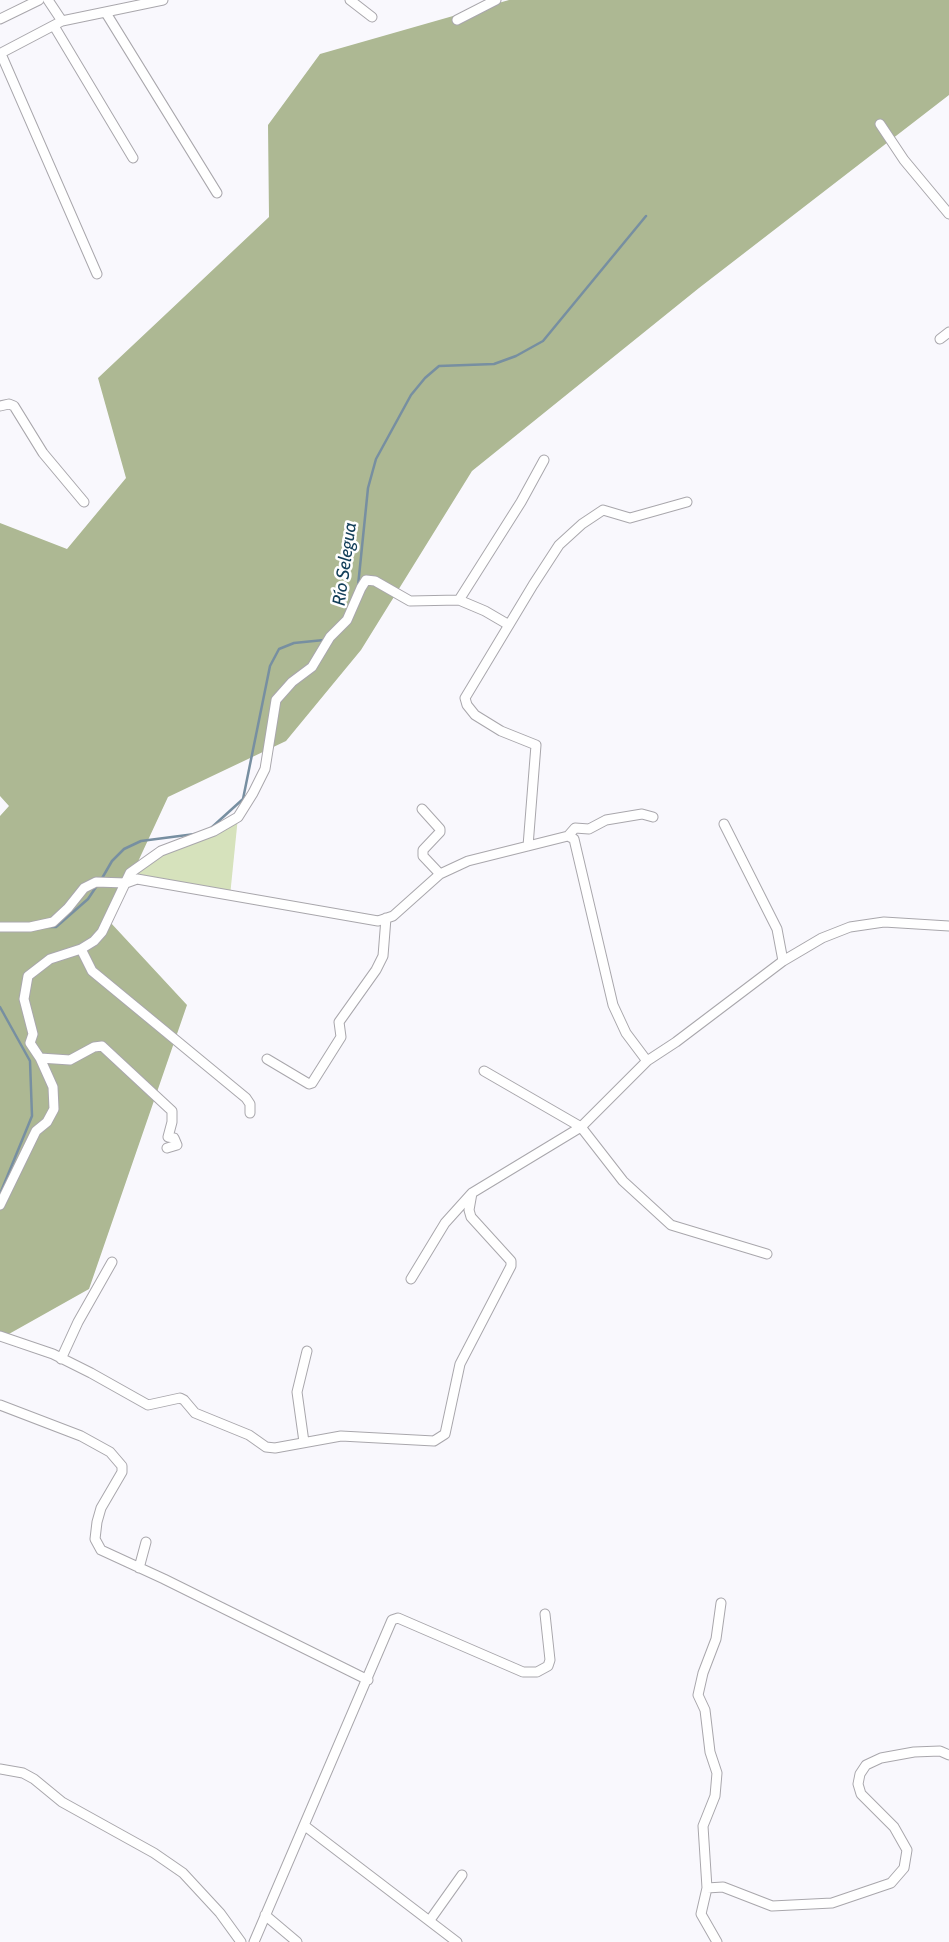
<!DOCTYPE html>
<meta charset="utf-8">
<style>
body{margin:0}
canvas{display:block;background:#f9f8fd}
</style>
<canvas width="949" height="1942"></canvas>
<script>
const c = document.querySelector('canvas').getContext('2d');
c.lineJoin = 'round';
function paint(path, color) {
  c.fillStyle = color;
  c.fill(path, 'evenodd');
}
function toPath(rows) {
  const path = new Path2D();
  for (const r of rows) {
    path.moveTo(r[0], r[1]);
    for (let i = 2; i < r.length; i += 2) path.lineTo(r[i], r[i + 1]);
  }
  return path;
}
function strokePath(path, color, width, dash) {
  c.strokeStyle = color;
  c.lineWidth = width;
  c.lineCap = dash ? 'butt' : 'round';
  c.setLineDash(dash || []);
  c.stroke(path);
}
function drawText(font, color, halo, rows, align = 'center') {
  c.font = font + ' Cabin,sans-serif';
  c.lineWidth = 5;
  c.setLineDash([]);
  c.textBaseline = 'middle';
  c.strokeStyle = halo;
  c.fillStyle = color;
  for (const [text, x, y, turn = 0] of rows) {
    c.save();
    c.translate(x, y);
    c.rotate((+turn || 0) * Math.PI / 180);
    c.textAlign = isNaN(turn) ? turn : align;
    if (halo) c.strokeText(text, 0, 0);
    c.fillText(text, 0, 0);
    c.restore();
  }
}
paint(toPath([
 [238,817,230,896,137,879,136,872,159,852]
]), '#d6e2bc');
paint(toPath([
 [509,0,949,0,949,95,699,288,472,471,361,650,286,741,168,797,110,922,187,1005,89,1289,0,1339,0,816,9,806,0,796,0,523,67,549,126,478,98,378,269,217,268,125,320,54]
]), '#adb893');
strokePath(toPath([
 [358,586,368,488,376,459,411,395,425,378,439,366,494,364,516,356,543,341,646,216],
 [211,828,243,799,270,666,279,649,294,643,324,640],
 [101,880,112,861,124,849,141,841,195,834],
 [49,927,56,927,88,899,98,884],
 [0,1007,30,1061,32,1116,0,1194]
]), '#778fa1', 2.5);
const minor = toPath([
 [48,0,62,21],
 [350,0,372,17],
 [106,13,217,193],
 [0,19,39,0],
 [457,20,496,0],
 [54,26,133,158],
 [880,124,904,160,949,214],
 [97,274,1,54,3,52,62,21,163,0],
 [940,339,949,332],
 [0,406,9,404,14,406,43,453,84,502],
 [459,600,521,502,544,460],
 [422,809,440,829,440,832,423,850,423,856,440,874],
 [724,824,777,929,783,961],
 [568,836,575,828,589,829,606,820,642,814,653,817],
 [528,846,536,745,501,731,475,715,467,705,465,698,533,585,559,545,582,524,603,510,630,518,687,502],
 [0,927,30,927,53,922,68,908,84,888,96,882,126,883,137,879,378,921,393,916,440,874,468,861,568,836,574,839,613,1005,626,1033,647,1061],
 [81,949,92,971,246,1098,250,1104,250,1113],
 [40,1058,70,1060,94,1047,102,1046,172,1111,172,1122,168,1137,174,1138,177,1145,167,1148],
 [267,1059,309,1084,312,1083,341,1037,339,1022,376,970,383,956,386,918],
 [484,1071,581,1127,623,1181,671,1225,767,1254],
 [0,1205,36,1131,47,1122,54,1109,53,1087,40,1058,30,1043,33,1034,24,999,28,976,50,959,81,949,94,941,102,932,130,873,161,851,214,831,238,817,253,793,265,769,276,700,292,682,312,667,330,637,347,620,361,588,366,580,375,581,410,601,459,600,485,611,509,625],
 [411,1279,445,1223,472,1193,581,1127,647,1061,676,1042,783,961,822,938,850,927,884,922,949,926],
 [0,1336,53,1354,91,1373,148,1405,180,1398,184,1400,195,1413,249,1435,266,1447,275,1448,341,1436,434,1441,445,1434,460,1364,511,1266,511,1261,471,1217,469,1210,472,1193],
 [61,1359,78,1322,112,1262],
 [0,1405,81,1436,110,1452,122,1466,122,1472,101,1508,97,1522,95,1539,101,1550,164,1579,368,1680],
 [304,1442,297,1392,307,1351],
 [139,1568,146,1542],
 [0,1769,23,1773,34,1779,62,1802,154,1853,183,1873,220,1913,241,1942],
 [305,1826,457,1942],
 [707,1888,723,1887,772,1906,832,1903,891,1883,904,1868,907,1850,894,1827,861,1794,858,1784,860,1774,866,1765,881,1758,914,1752,940,1751,949,1755],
 [265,1915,297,1942],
 [430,1920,462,1875],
 [254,1942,392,1620,398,1618,523,1672,537,1672,548,1666,550,1660,545,1614],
 [717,1942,701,1914,707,1888,703,1826,715,1796,717,1773,710,1752,705,1710,698,1695,703,1673,716,1639,721,1603]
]);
strokePath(minor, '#a9a7ac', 11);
strokePath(minor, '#fff', 9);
drawText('italic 18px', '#133f59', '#fff', [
 ["Río Selegua",345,564,-82]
]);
</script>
